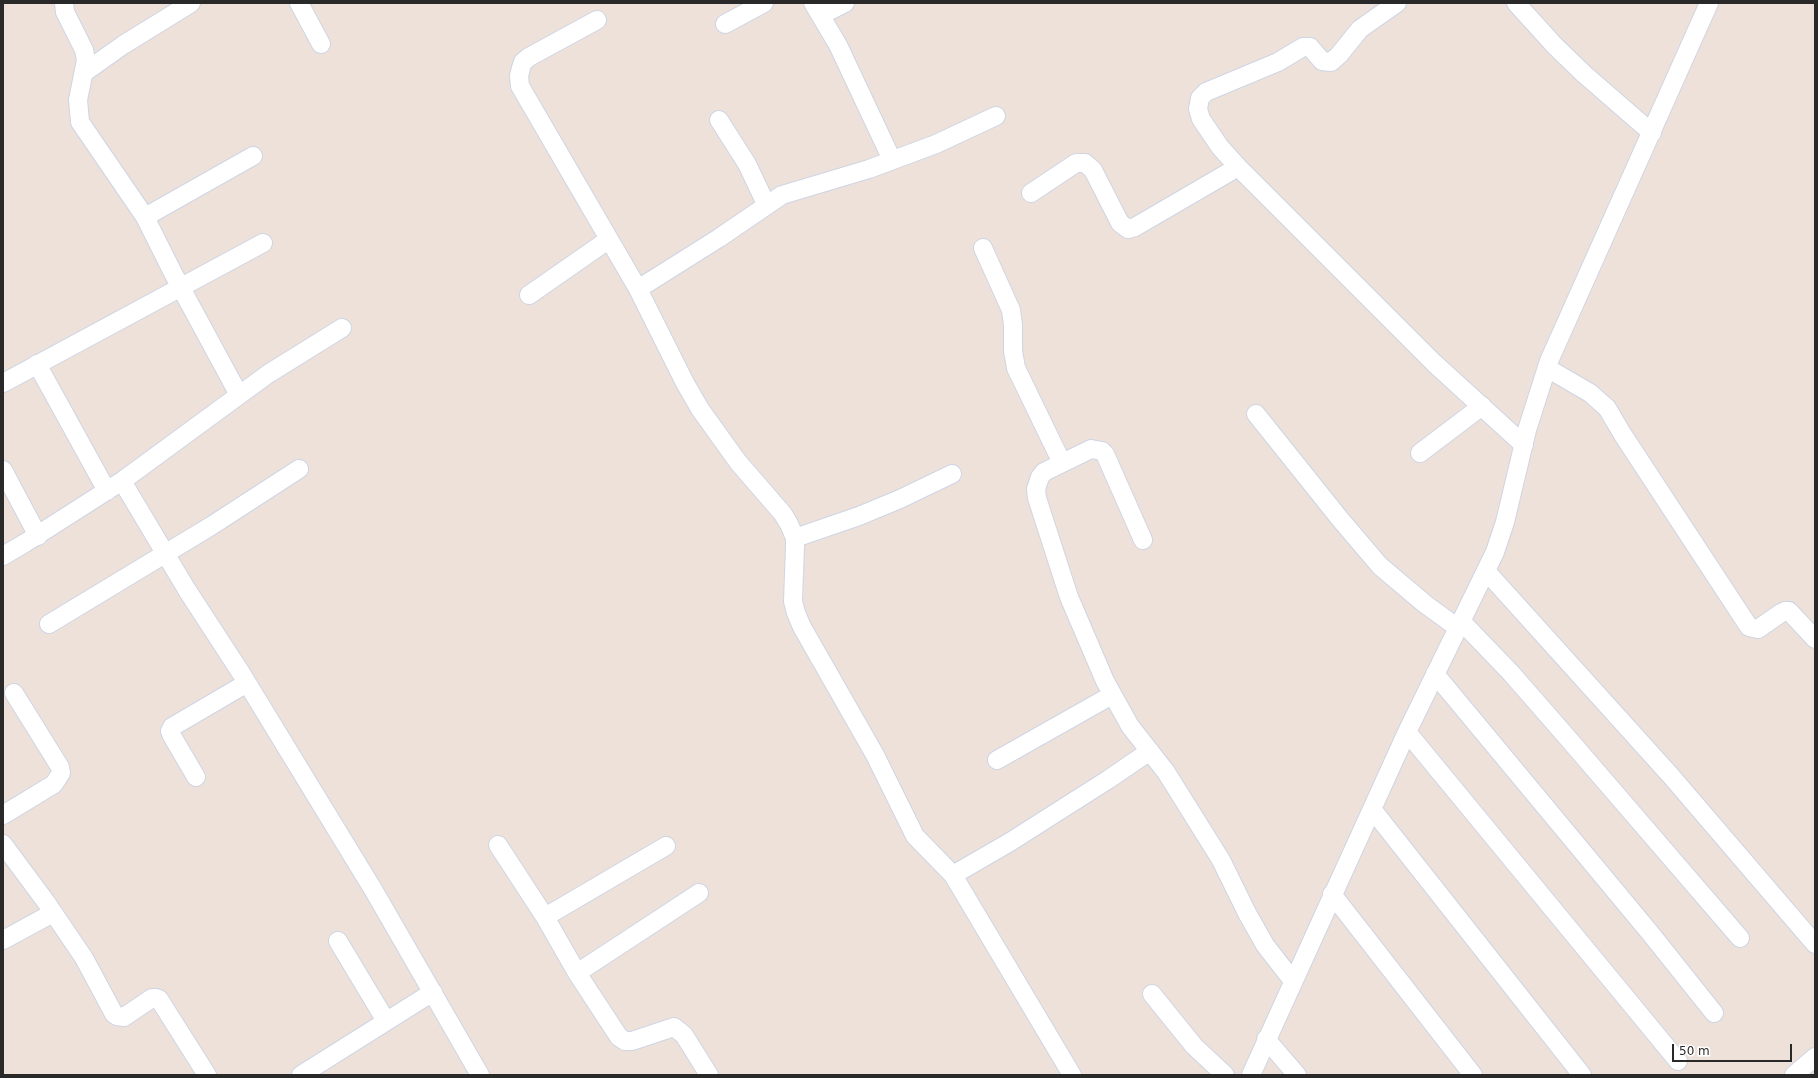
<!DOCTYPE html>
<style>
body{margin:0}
#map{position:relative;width:1818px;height:1078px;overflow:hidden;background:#ede1d9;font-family:"DejaVu Sans",sans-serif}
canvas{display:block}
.frame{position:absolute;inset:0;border:4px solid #292929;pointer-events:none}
.scale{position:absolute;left:1672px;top:1044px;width:120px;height:18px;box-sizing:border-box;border:2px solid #292929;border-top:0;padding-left:5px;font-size:12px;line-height:14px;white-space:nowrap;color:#292929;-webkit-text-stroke:3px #fff;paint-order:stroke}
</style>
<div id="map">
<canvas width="1818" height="1078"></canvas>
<div class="frame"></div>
<div class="scale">50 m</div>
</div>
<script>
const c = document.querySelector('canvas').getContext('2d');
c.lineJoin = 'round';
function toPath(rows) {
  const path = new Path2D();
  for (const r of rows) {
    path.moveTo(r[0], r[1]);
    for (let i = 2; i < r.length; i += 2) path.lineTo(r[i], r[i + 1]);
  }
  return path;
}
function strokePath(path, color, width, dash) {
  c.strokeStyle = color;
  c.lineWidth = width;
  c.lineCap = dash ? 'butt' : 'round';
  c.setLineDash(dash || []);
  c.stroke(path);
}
const minor = toPath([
 [64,3,65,12,84,50,86,60,78,100,80,122,145,217,173,273,239,395],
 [299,3,321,44],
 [813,3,838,45,892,160],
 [1397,3,1360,29,1339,55,1331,62,1322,61,1310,47,1303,47,1278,62,1206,92,1200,98,1198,109,1201,119,1220,147,1238,167,1434,363,1524,445],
 [1516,3,1555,46,1584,74,1652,133],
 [821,15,845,3],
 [597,20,529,57,523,62,521,68,519,76,520,86,638,289,685,383,700,409,738,462,783,514,789,524,795,538,795,547,793,601,796,613,802,627,875,755,915,836,953,875,1072,1075],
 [725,24,764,3],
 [85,72,123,45,191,3],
 [719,120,747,164,766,204],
 [1031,193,1076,163,1085,163,1093,170,1120,223,1128,229,1135,227,1238,167],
 [145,217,253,156],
 [983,248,1011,310,1013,325,1013,351,1016,368,1062,463],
 [638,289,719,238,782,195,869,169,936,144,996,116],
 [529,295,608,240],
 [37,364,107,491],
 [1547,368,1590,393,1607,408,1623,435,1749,627,1758,629,1781,613,1785,611,1789,611,1815,639],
 [3,383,263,243],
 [1256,414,1340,519,1380,566,1425,604,1458,628],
 [1420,453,1482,406],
 [3,470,38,536],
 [122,481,187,590,241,673,374,891,480,1075],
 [795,538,859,516,900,499,952,474],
 [1143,540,1105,454,1102,451,1091,449,1044,472,1040,477,1036,489,1037,498,1069,597,1105,681,1130,726,1166,772,1221,860,1247,913,1265,945,1293,981],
 [3,556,25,543,122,481,268,374,342,328],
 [1486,571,1671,776,1815,944],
 [1461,621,1511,673,1566,736,1740,938],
 [49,624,211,526,299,469],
 [1435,674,1651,934,1714,1013],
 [1407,732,1678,1061],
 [997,760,1112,695],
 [196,777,172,736,170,731,172,727,247,683],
 [1372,809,1582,1075],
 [3,815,54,784,61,773,60,767,14,693],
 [3,844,46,902,84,958,114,1014,117,1016,124,1017,152,998,156,998,159,999,207,1075],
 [498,845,545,917,577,973,619,1037,625,1041,632,1041,674,1027,684,1035,709,1075],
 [953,875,1010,842,1109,779,1150,751],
 [1332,894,1473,1075],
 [545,917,666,846],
 [3,940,53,913],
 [338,941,386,1021],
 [577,973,699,893],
 [1152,994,1194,1046,1225,1075],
 [1266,1039,1297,1075],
 [301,1075,433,992],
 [1251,1075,1407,732,1495,552,1505,522,1527,430,1549,361,1709,3],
 [1794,1075,1815,1057]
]);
strokePath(minor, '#ced5e4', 20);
strokePath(minor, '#fff', 18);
</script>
